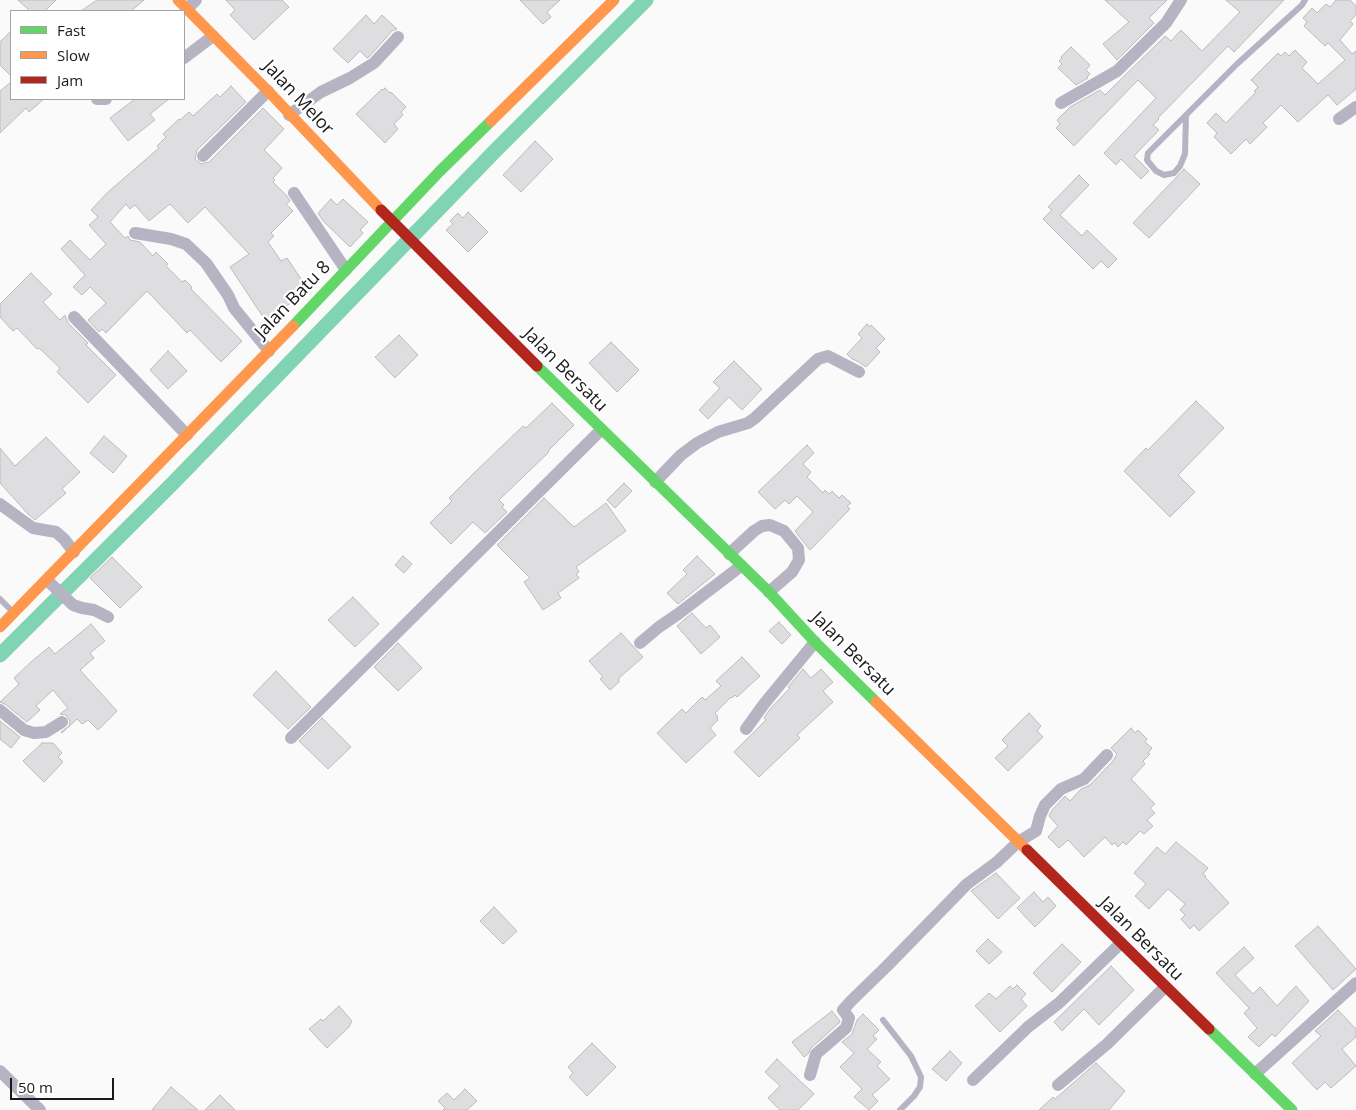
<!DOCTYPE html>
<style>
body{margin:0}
#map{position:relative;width:1356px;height:1110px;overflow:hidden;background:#fafafb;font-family:"Open Sans",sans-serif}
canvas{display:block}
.legend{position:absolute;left:10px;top:10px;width:175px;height:90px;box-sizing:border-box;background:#fff;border:1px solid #a3a3a4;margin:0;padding:6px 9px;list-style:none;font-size:15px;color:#1a1a1b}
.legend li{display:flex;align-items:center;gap:10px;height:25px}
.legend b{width:25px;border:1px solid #a3a3a4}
.scale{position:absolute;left:10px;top:1078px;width:104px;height:22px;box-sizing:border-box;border:2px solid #1a1a1b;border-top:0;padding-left:6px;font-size:15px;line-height:18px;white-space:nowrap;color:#1a1a1b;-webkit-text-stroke:4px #fff;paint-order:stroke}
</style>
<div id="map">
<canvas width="1356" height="1110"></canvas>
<ul class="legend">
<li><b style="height:6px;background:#63d668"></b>Fast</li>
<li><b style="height:6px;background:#ff974d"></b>Slow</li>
<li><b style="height:6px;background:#b3261e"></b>Jam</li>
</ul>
<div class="scale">50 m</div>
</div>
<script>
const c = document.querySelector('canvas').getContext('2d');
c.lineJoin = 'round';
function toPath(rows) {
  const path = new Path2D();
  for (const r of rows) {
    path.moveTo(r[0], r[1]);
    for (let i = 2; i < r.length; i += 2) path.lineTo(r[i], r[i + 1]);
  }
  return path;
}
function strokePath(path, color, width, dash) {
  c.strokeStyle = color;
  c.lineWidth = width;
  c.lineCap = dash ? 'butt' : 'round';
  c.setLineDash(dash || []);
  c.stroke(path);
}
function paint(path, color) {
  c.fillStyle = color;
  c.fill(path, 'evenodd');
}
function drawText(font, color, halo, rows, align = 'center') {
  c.font = font + ' "Open Sans",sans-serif';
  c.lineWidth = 4.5;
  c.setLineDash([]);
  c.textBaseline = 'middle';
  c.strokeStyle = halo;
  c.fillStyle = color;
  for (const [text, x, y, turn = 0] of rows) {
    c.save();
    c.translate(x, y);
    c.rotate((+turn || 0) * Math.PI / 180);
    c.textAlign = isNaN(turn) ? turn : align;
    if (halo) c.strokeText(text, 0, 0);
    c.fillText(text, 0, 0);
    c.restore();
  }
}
strokePath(toPath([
 [0,655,173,483,494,152,646,0]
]), '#80d4b4', 15);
const building = toPath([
 [18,0,56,0,45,11,30,11,18,0],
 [97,0,144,0,131,11,81,11,97,0],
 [226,0,282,0,289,7,254,40,230,15,235,10,226,0],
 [520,0,560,0,547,12,551,17,543,24,520,0],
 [1105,0,1167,0,1149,18,1154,23,1117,60,1103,44,1129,22,1105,0],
 [1226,0,1284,0,1234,52,1228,46,1158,118,1159,119,1153,125,1159,130,1134,156,1149,171,1141,179,1121,159,1116,165,1104,153,1156,98,1138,80,1074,146,1056,128,1060,124,1057,120,1070,107,1100,90,1105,95,1165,36,1171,41,1181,30,1202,51,1240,12,1226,0],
 [1336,0,1350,0,1356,6,1356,15,1350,21,1353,24,1340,40,1352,54,1356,51,1356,89,1337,105,1328,95,1298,122,1281,105,1263,123,1267,127,1250,144,1246,139,1231,154,1214,137,1217,133,1207,123,1216,113,1226,123,1256,92,1254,91,1258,87,1251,80,1278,53,1281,56,1285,52,1289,56,1295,50,1307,62,1302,68,1318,84,1345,60,1328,43,1325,46,1304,26,1307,22,1303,18,1312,8,1317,13,1326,4,1330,7,1336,0],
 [366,15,374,24,382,15,397,29,392,31,369,57,367,58,360,51,348,63,333,49,366,15],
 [11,31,11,76,0,65,0,42,11,31],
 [1071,47,1090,65,1086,70,1090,74,1087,77,1088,78,1076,85,1058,68,1062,64,1059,61,1062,58,1061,57,1071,47],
 [11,82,11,99,44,99,29,112,26,108,0,133,0,91,11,82],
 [231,86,246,102,197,150,195,159,201,164,209,162,263,108,284,129,264,150,282,168,273,178,275,180,273,182,287,196,290,201,286,204,293,211,271,233,274,236,268,242,281,261,287,258,309,291,265,320,230,267,249,254,205,207,188,223,170,204,149,221,135,205,130,209,126,204,110,222,125,238,128,236,130,240,140,242,153,256,156,252,168,264,166,266,182,282,185,280,192,287,191,289,242,341,221,362,190,330,187,333,147,291,106,333,102,329,99,332,88,320,106,303,90,287,82,295,73,287,85,275,61,249,70,240,90,260,106,244,89,225,98,217,91,210,108,192,159,148,157,146,166,137,163,134,179,119,180,120,189,112,193,116,217,94,220,97,231,86],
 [385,88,390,93,391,92,406,107,401,112,403,115,394,124,398,129,385,143,356,114,382,89,383,90,385,88],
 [135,99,169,99,150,114,155,120,128,141,110,118,135,99],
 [535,141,553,159,521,192,503,175,535,141],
 [1184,169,1200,184,1149,238,1133,223,1184,169],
 [1079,175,1089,185,1060,215,1082,236,1087,230,1117,259,1108,268,1101,261,1093,269,1043,219,1052,210,1048,207,1079,175],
 [331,199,337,205,343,199,368,222,360,230,363,233,350,247,323,221,318,213,331,199],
 [468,212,488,232,468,252,446,230,453,224,450,221,458,213,463,218,468,212],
 [31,273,52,294,43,302,60,320,65,315,68,323,88,343,86,345,116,375,88,403,57,372,60,368,39,348,37,349,17,328,13,331,0,317,0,304,31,273],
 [867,324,870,327,871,325,885,339,876,348,880,352,866,367,857,361,852,359,847,354,862,338,858,334,867,324],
 [399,335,418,355,395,378,375,357,399,335],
 [611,342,639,370,617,392,589,363,611,342],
 [168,351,187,371,168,389,150,370,168,351],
 [734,361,762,389,742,410,729,397,708,419,699,410,720,388,713,382,734,361],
 [1196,401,1224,428,1178,475,1195,492,1170,517,1124,471,1146,448,1148,450,1196,401],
 [552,403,574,425,548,451,549,452,499,500,504,505,502,507,507,512,485,533,473,522,451,544,430,523,452,501,449,498,474,473,523,426,526,428,552,403],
 [104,436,127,456,113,473,90,453,104,436],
 [46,437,80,472,62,489,66,493,35,520,28,514,0,483,0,448,15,466,46,437],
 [807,445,814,453,803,464,811,472,807,477,823,493,825,490,829,494,832,491,839,498,842,495,851,503,847,506,850,509,810,550,795,531,813,512,797,496,789,504,785,500,775,509,758,492,807,445],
 [624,483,632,491,615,508,607,500,624,483],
 [544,498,574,527,606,503,626,531,576,567,579,572,576,574,579,578,558,593,561,598,543,610,524,582,530,578,497,545,544,498],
 [403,556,412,564,404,573,395,565,403,556],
 [697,556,715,574,678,604,667,593,687,574,683,570,697,556],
 [112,557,142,587,120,608,90,578,112,557],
 [353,597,379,624,355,647,328,620,353,597],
 [692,613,706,628,710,625,720,637,701,654,677,626,692,613],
 [779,622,791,635,782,644,769,631,779,622],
 [91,624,105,641,90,653,94,658,80,670,117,711,98,730,88,720,82,724,77,719,62,733,61,732,69,726,70,721,66,715,60,714,68,708,53,690,36,706,40,710,27,722,5,704,0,702,19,684,14,678,31,662,49,647,55,654,91,624],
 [621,633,643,657,619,678,619,682,610,690,600,679,603,677,589,661,621,633],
 [398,643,422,668,398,691,374,667,398,643],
 [742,657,760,676,737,697,735,695,732,698,731,697,715,713,718,717,717,718,718,720,710,728,716,735,686,763,657,733,682,709,686,713,702,697,705,700,721,686,716,681,742,657],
 [803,669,811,678,821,669,833,682,823,691,833,702,797,735,800,738,759,777,734,752,766,720,764,718,770,709,790,688,788,687,803,669],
 [276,671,311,707,288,729,253,695,276,671],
 [1029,713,1041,726,1037,731,1043,737,1008,771,995,758,1008,746,1002,740,1029,713],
 [322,718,351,747,328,769,299,741,322,718],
 [0,721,20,737,11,748,0,739,0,721],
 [1131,728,1135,733,1138,730,1147,739,1145,742,1152,748,1148,753,1150,754,1143,761,1145,764,1131,779,1155,804,1150,808,1155,813,1147,820,1153,826,1144,834,1140,831,1126,845,1123,842,1118,847,1115,843,1112,845,1105,837,1084,857,1068,840,1059,848,1048,837,1058,826,1049,816,1052,810,1065,796,1070,801,1081,789,1090,785,1113,761,1117,754,1111,748,1131,728],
 [42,743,53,743,62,753,58,757,63,762,44,782,23,761,42,743],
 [1176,842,1208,868,1203,874,1206,876,1205,877,1229,903,1199,931,1194,925,1190,929,1181,919,1185,915,1180,910,1185,904,1168,889,1149,909,1135,896,1146,884,1134,873,1157,847,1165,854,1176,842],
 [996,873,1020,898,998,919,971,891,996,873],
 [1034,892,1043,902,1048,897,1056,906,1035,927,1017,908,1034,892],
 [494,907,517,931,503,944,480,921,494,907],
 [1318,926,1356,969,1333,990,1295,946,1318,926],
 [988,939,1002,952,989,964,976,951,988,939],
 [1062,944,1081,962,1052,992,1033,973,1062,944],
 [1244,947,1254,958,1235,975,1253,994,1260,987,1277,1006,1296,986,1309,1001,1275,1037,1272,1034,1259,1047,1248,1037,1257,1028,1244,1013,1249,1008,1216,973,1244,947],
 [1111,966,1134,990,1099,1025,1084,1009,1062,1031,1054,1022,1111,966],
 [1017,985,1026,994,1021,999,1027,1006,1000,1032,975,1006,989,993,996,999,1010,986,1013,989,1017,985],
 [339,1006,352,1021,349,1027,327,1048,309,1029,321,1019,323,1021,339,1006],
 [1338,1010,1356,1029,1356,1037,1342,1049,1356,1066,1331,1088,1325,1082,1317,1090,1292,1063,1321,1036,1315,1031,1338,1010],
 [832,1011,840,1021,839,1023,811,1048,808,1054,804,1057,792,1042,832,1011],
 [863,1014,879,1030,873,1036,877,1039,867,1049,881,1062,877,1066,890,1079,872,1095,878,1101,869,1110,854,1097,862,1089,840,1067,854,1053,842,1042,852,1034,857,1020,863,1014],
 [592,1043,616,1067,587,1096,569,1077,573,1073,568,1067,592,1043],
 [950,1051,962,1063,946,1081,932,1069,950,1051],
 [777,1059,814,1094,798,1110,780,1110,768,1098,780,1086,765,1072,777,1059],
 [1096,1063,1125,1091,1109,1110,1039,1110,1053,1097,1055,1099,1096,1063],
 [171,1087,198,1110,152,1110,171,1087],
 [465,1089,477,1101,467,1110,443,1110,445,1108,438,1101,447,1093,454,1100,465,1089],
 [220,1095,235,1110,205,1110,220,1095]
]);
paint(building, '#dedee0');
strokePath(building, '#bcbcbc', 1);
strokePath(toPath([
 [1186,115,1185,154,1180,166,1174,173,1164,175,1156,171,1147,160,1148,153,1237,64,1302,5,1305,0],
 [0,599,13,612],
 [883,1020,911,1056,921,1077,920,1087,914,1096,900,1110]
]), '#b6b3c3', 6);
strokePath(toPath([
 [187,9,196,0],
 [184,58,213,36],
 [97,99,106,99],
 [1061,103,1117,71,1166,23,1181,0],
 [289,115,321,92,350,78,374,63,398,37],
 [1339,119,1356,107],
 [203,156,268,91],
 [294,193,346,270],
 [135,233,171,239,186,244,206,263,228,295,234,308,269,351],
 [74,317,187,435],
 [655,482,681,455,697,443,718,432,748,423,755,418,818,359,828,356,859,372],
 [0,504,33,528,56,532,64,539,74,552],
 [729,554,754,531,762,526,770,525,784,531,798,548,799,560,792,572,769,592],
 [47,580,73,605,82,608,94,610,108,617],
 [640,643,659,627,678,614,741,566],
 [0,710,24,730,34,733,46,732,62,722],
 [746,729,764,704,815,642],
 [291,738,601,430],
 [0,1071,40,1110],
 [1255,1074,1356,983],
 [810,1075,816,1054,846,1028,849,1018,843,1010,851,1001,887,966,967,884,997,862,1018,842,1036,831,1040,816,1045,805,1061,789,1084,779,1107,755],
 [973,1080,1028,1027,1059,1003,1121,943],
 [1058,1085,1107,1044,1165,987]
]), '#b6b3c3', 12);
strokePath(toPath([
 [293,326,440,171,491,121],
 [537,366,769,592,815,642,876,702],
 [1209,1029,1292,1110]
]), '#63d668', 11);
strokePath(toPath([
 [178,0,268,91,381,210],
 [491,121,614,0],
 [0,627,293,326],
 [876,702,1027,850]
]), '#ff974d', 11);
strokePath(toPath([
 [381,210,537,366],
 [1027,850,1209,1029]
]), '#b3261e', 11);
drawText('18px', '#1a1a1b', '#fff', [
 ["Jalan Melor",298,98,47],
 ["Jalan Batu 8",293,300,-46],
 ["Jalan Bersatu",565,370,45],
 ["Jalan Bersatu",853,654,45],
 ["Jalan Bersatu",1141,939,45]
]);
</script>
